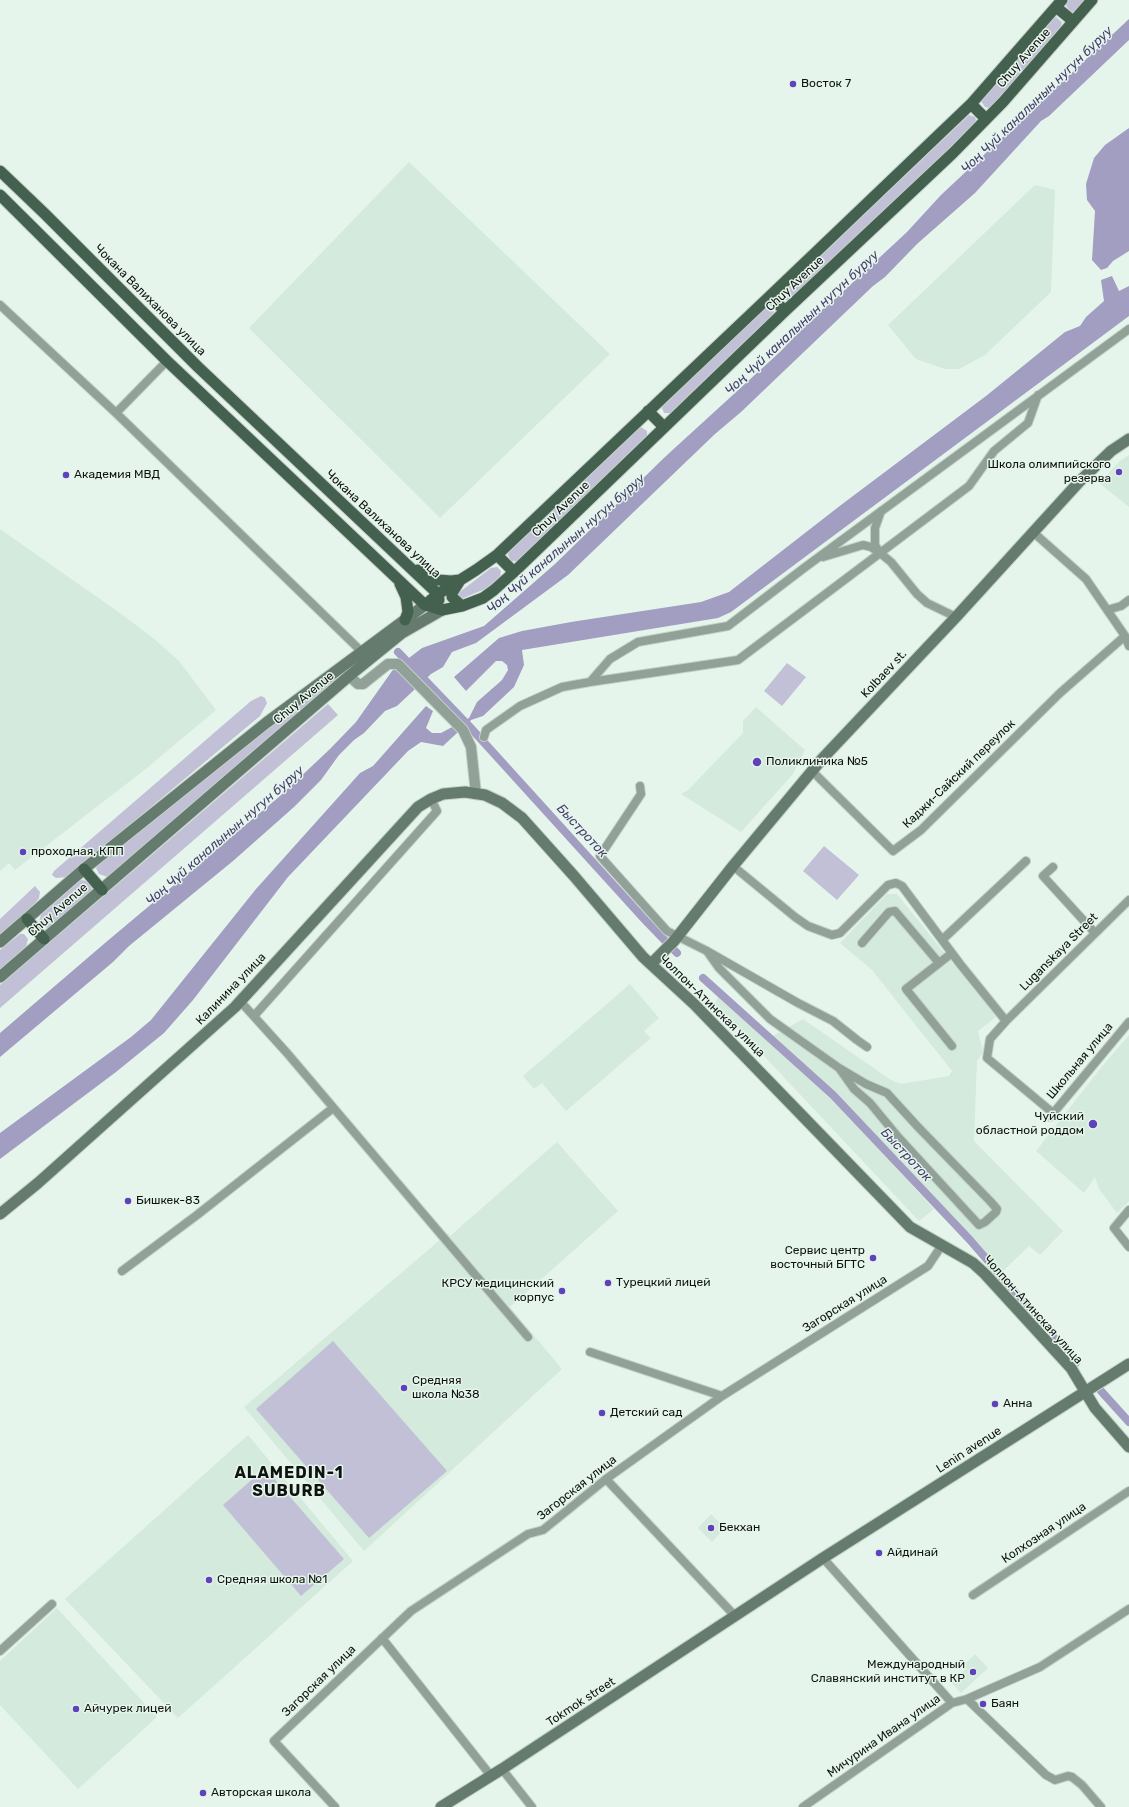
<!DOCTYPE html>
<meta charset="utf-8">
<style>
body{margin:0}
canvas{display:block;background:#e6f5eb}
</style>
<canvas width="1129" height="1807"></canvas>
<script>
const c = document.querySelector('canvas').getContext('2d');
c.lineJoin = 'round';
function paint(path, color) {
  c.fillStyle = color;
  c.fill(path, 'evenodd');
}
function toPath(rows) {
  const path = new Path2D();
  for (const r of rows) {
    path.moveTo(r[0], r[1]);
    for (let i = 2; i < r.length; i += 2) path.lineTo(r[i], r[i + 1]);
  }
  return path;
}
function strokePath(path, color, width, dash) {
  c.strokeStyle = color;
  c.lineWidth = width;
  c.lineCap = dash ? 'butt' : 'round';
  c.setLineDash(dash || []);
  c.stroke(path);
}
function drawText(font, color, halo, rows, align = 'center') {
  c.font = font + ' Rubik,sans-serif';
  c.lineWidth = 3;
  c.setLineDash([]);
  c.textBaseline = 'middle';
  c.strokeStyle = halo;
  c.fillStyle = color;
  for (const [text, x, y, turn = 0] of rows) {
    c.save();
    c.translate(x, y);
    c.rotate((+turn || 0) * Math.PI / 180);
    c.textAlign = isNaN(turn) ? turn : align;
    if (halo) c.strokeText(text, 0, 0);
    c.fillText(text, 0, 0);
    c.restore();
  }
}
paint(toPath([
 [409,162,610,354,440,518,249,328],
 [1035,185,1055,190,1051,292,985,355,959,369,945,369,916,359,888,325],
 [1129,455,1129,507,1099,483,1120,461],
 [0,529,120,613,153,638,179,661,216,710,147,768,15,870,9,863,0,871],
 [756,707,805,750,793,774,741,832,681,794,688,790,743,733,743,721],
 [887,894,897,894,996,1017,978,1031,983,1052,977,1061,974,1141,1063,1231,1040,1255,1029,1246,1002,1272,853,1112,773,1036,803,1019,891,1080,901,1084,949,1076,952,1071,872,970,840,943],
 [630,984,659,1018,644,1031,651,1038,566,1111,542,1083,534,1089,523,1076],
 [718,996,827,1093,934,1209,919,1221,715,1004],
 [1129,1035,1129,1201,1117,1213,1099,1189,1095,1177,1084,1193,1036,1151,1099,1070],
 [557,1142,618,1211,510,1307,562,1369,364,1551,244,1407,448,1233,450,1236],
 [248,1435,353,1561,178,1718,65,1599],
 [711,1514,725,1528,712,1542,698,1528],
 [57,1608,157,1717,78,1789,0,1705,0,1661],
 [975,1654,988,1668,961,1693,948,1679,953,1675,956,1678,965,1669,963,1666]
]), '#d4eadc');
paint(toPath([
 [1069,0,1086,0,1075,11,1072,12,1069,10,1066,5],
 [1056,17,1062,22,1061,26,991,107,989,108,985,107,981,101,983,98,1053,19],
 [969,115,975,117,976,120,973,126,790,300,784,300,782,298,783,292],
 [767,307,770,307,774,311,772,317,672,413,664,413,662,408,665,402],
 [641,427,647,431,647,435,645,439,517,561,511,561,508,555,509,552,637,429],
 [497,567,501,571,500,578,485,589,461,599,457,594,491,568],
 [787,663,806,677,782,706,764,691],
 [331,681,333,684,108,877,99,874,96,868,99,864,233,754],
 [261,696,265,698,267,703,260,716,67,877,56,878,52,875,54,871,251,701],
 [328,704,338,715,0,1008,0,985],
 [824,846,859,875,837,900,803,871],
 [81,880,87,881,92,886,91,893,51,926,48,928,42,926,39,921,41,915],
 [35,886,40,892,39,898,33,906,0,935,0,919],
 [20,934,24,934,28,939,26,947,0,970,0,950],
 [333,1341,447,1471,369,1538,256,1409],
 [265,1468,344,1559,301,1596,223,1505]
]), '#c1c0d6');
paint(toPath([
 [1129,19,1129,40,1049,116,1041,121,975,193,917,244,885,277,873,286,741,412,715,434,568,575,476,643,452,652,443,667,431,674,397,706,385,711,364,733,354,740,339,755,321,780,294,807,233,861,129,946,113,962,0,1057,0,1033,105,943,280,796,330,749,356,722,392,671,422,648,484,626,555,564,666,456,781,351,813,317,835,299,907,232,941,195],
 [1129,128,1129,251,1113,261,1107,268,1101,270,1092,260,1095,211,1087,200,1086,184,1094,158,1105,145],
 [1112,276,1119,291,1129,286,1129,316,731,612,718,618,522,650,524,665,514,687,483,716,471,720,443,746,421,742,408,751,288,877,193,1000,164,1033,116,1072,0,1159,0,1133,131,1037,151,1020,256,889,360,773,373,766,426,706,433,711,426,728,432,733,441,733,469,718,477,702,502,680,508,670,507,665,502,661,496,661,466,691,454,677,499,638,522,631,571,622,701,602,729,592,841,505,986,396,1065,332,1080,326,1086,317,1104,301,1101,280]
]), '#a19ec2');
strokePath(toPath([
 [469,726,469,720]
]), '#a19ec2', 2.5);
strokePath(toPath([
 [398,652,469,726,646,921,677,953],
 [703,978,833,1095,970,1240,1076,1363],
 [1101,1391,1129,1422]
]), '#a19ec2', 8);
const minor = toPath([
 [0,305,116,413,362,652],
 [116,413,167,361],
 [881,511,875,528,875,545,880,553,891,562,917,594,927,603,956,617],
 [1034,533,1086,579,1125,636,1129,646],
 [823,557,863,545,871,547,879,552],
 [1107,610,1121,606,1129,600],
 [590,682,738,660,969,486,994,451,1028,423,1038,395],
 [484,737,486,730,520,706,562,687,590,682,610,659,638,642,728,626,804,568,1129,329],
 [812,771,893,851,921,830,1060,693,1125,636],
 [640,786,641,794,600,856,667,931,707,951,798,1003,833,1021,857,1040,867,1047],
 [733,866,795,917,808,926,832,935,840,933,888,885,896,883,902,886,960,964,1006,1021],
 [1053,867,1043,876,1095,933],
 [942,940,1026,861],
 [862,943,889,912,895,911,939,963],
 [707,951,719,968,770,1019,839,1068,866,1084,887,1093,918,1127,990,1201,997,1209,996,1212,985,1222,979,1225,899,1138,870,1103,854,1089,839,1068],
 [952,953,906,989,952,1046],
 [240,1001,287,1053,528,1337],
 [254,1016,437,811,431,799],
 [1053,1113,987,1058,990,1039,1006,1021,1129,900],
 [1050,1117,1129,1022],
 [1129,1210,1114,1228,1129,1247],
 [122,1271,197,1215,333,1108],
 [590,1352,722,1396],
 [606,1479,735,1616],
 [823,1558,952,1703],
 [973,1595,1129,1491],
 [382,1638,491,1776],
 [0,1651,52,1604],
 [967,1699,1046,1775,1055,1780,1068,1776,1072,1777,1082,1785,1101,1807],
 [502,1769,532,1807],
 [335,1807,274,1741,411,1611,528,1534,543,1530,606,1479,722,1396,928,1266,942,1245],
 [803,1807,952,1703,967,1699,1040,1667,1129,1609]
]);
const tertiary = toPath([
 [349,676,358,684,363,684,388,664,398,664,463,730,471,747,476,794]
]);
const secondary = toPath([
 [0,942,84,869,266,723,425,605],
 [651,964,674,941,733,866,822,759,956,617,1079,482,1111,451,1129,439],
 [0,977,349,676,402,633,442,610],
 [0,1214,38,1183,235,1007,418,807,431,799,443,794,465,792,485,795,502,803,522,818,574,876,643,957,694,1004,910,1227,973,1263,985,1274,1071,1368,1095,1408,1129,1447],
 [441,1807,502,1769,823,1558,1129,1364]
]);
const primary = toPath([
 [1056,7,1073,21],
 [971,104,986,119],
 [0,171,45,214,198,367,438,594,439,600],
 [0,195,167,361,406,587,425,605,442,610],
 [770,296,785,311],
 [648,411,664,427],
 [497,555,514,572],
 [418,570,438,580,451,581,460,580],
 [459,582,452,593,452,597,462,606],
 [400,584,406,597,407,604,408,612,405,620],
 [425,605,438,594,476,570,497,555,770,296,971,104,1062,0],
 [442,610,462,606,483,598,494,590,514,572,785,311,953,153,1003,102,1092,0],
 [84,869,102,890],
 [27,919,44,939]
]);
strokePath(minor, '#c3d1c8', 10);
strokePath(tertiary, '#c3d1c8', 12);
strokePath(secondary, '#c3d1c8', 13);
strokePath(primary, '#c3d1c8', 13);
strokePath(minor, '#91a197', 8);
strokePath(tertiary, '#91a197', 10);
strokePath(secondary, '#647b6d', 11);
strokePath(primary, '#44604f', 11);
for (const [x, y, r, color] of [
 [793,84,4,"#5e42ba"],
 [1119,472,4,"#5e42ba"],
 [66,475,4,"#5e42ba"],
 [757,762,5,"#5e42ba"],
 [23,852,4,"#5e42ba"],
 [1093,1124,5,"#5e42ba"],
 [128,1201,4,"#5e42ba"],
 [873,1258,4,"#5e42ba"],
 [608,1283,4,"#5e42ba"],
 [562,1291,4,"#5e42ba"],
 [404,1388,4,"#5e42ba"],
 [995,1404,4,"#5e42ba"],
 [602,1413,4,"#5e42ba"],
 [711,1528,4,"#5e42ba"],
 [879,1553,4,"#5e42ba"],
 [209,1580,4,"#5e42ba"],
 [973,1672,4,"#5e42ba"],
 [983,1704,4,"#5e42ba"],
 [76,1709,4,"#5e42ba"],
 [203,1793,4,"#5e42ba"]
]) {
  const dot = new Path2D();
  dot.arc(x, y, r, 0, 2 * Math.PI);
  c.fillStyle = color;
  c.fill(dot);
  strokePath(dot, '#e6f5eb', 1.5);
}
drawText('12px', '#0e1310', '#e6f5eb', [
 ["Chuy Avenue",1024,58,-49],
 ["Chuy Avenue",795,284,-43],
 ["Чокана Валиханова улица",150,300,45],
 ["Chuy Avenue",561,509,-44],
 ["Чокана Валиханова улица",383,524,43],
 ["Kolbaev st.",884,674,-47],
 ["Chuy Avenue",304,698,-40],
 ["Каджи-Сайский переулок",959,774,-44],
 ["Chuy Avenue",58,910,-41],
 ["Luganskaya Street",1059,952,-45],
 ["Калинина улица",231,989,-46],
 ["Чолпон-Атинская улица",712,1006,44],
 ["Школьная улица",1080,1061,-50],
 ["Загорская улица",845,1304,-32],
 ["Чолпон-Атинская улица",1033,1310,48],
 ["Lenin avenue",969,1450,-33],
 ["Загорская улица",577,1488,-38],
 ["Колхозная улица",1044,1533,-34],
 ["Загорская улица",319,1681,-44],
 ["Tokmok street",581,1702,-33],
 ["Мичурина Ивана улица",884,1736,-35]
]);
drawText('12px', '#0e1310', '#e6f5eb', [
 ["Восток 7",801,84],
 ["Школа олимпийского",1111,465,"right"],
 ["резерва",1111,479,"right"],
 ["Академия МВД",74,475],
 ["Поликлиника №5",766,762],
 ["проходная, КПП",31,852],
 ["Чуйский",1084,1117,"right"],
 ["областной роддом",1084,1131,"right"],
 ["Бишкек-83",136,1201],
 ["Сервис центр",865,1251,"right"],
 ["восточный БГТС",865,1265,"right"],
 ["Турецкий лицей",616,1283],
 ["КРСУ медицинский",554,1284,"right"],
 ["корпус",554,1298,"right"],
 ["Средняя",412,1381],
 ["школа №38",412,1395],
 ["Анна",1003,1404],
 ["Детский сад",610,1413],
 ["Бекхан",719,1528],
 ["Айдинай",887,1553],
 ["Средняя школа №1",217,1580],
 ["Международный",965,1665,"right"],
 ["Славянский институт в КР",965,1679,"right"],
 ["Баян",991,1704],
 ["Айчурек лицей",84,1709],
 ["Авторская школа",211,1793]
], 'left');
drawText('italic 13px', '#443d6e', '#e6f5eb', [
 ["Чоң Чүй каналынын нугун буруу",1037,100,-44],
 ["Чоң Чүй каналынын нугун буруу",802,323,-43],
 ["Чоң Чүй каналынын нугун буруу",566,544,-41],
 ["Быстроток",582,831,47],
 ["Чоң Чүй каналынын нугун буруу",225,836,-41],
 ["Быстроток",906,1155,47]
]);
c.letterSpacing = '1px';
drawText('bold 16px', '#0e1310', '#e6f5eb', [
 ["ALAMEDIN-1",289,1473],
 ["SUBURB",289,1491]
]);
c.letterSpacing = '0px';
</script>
